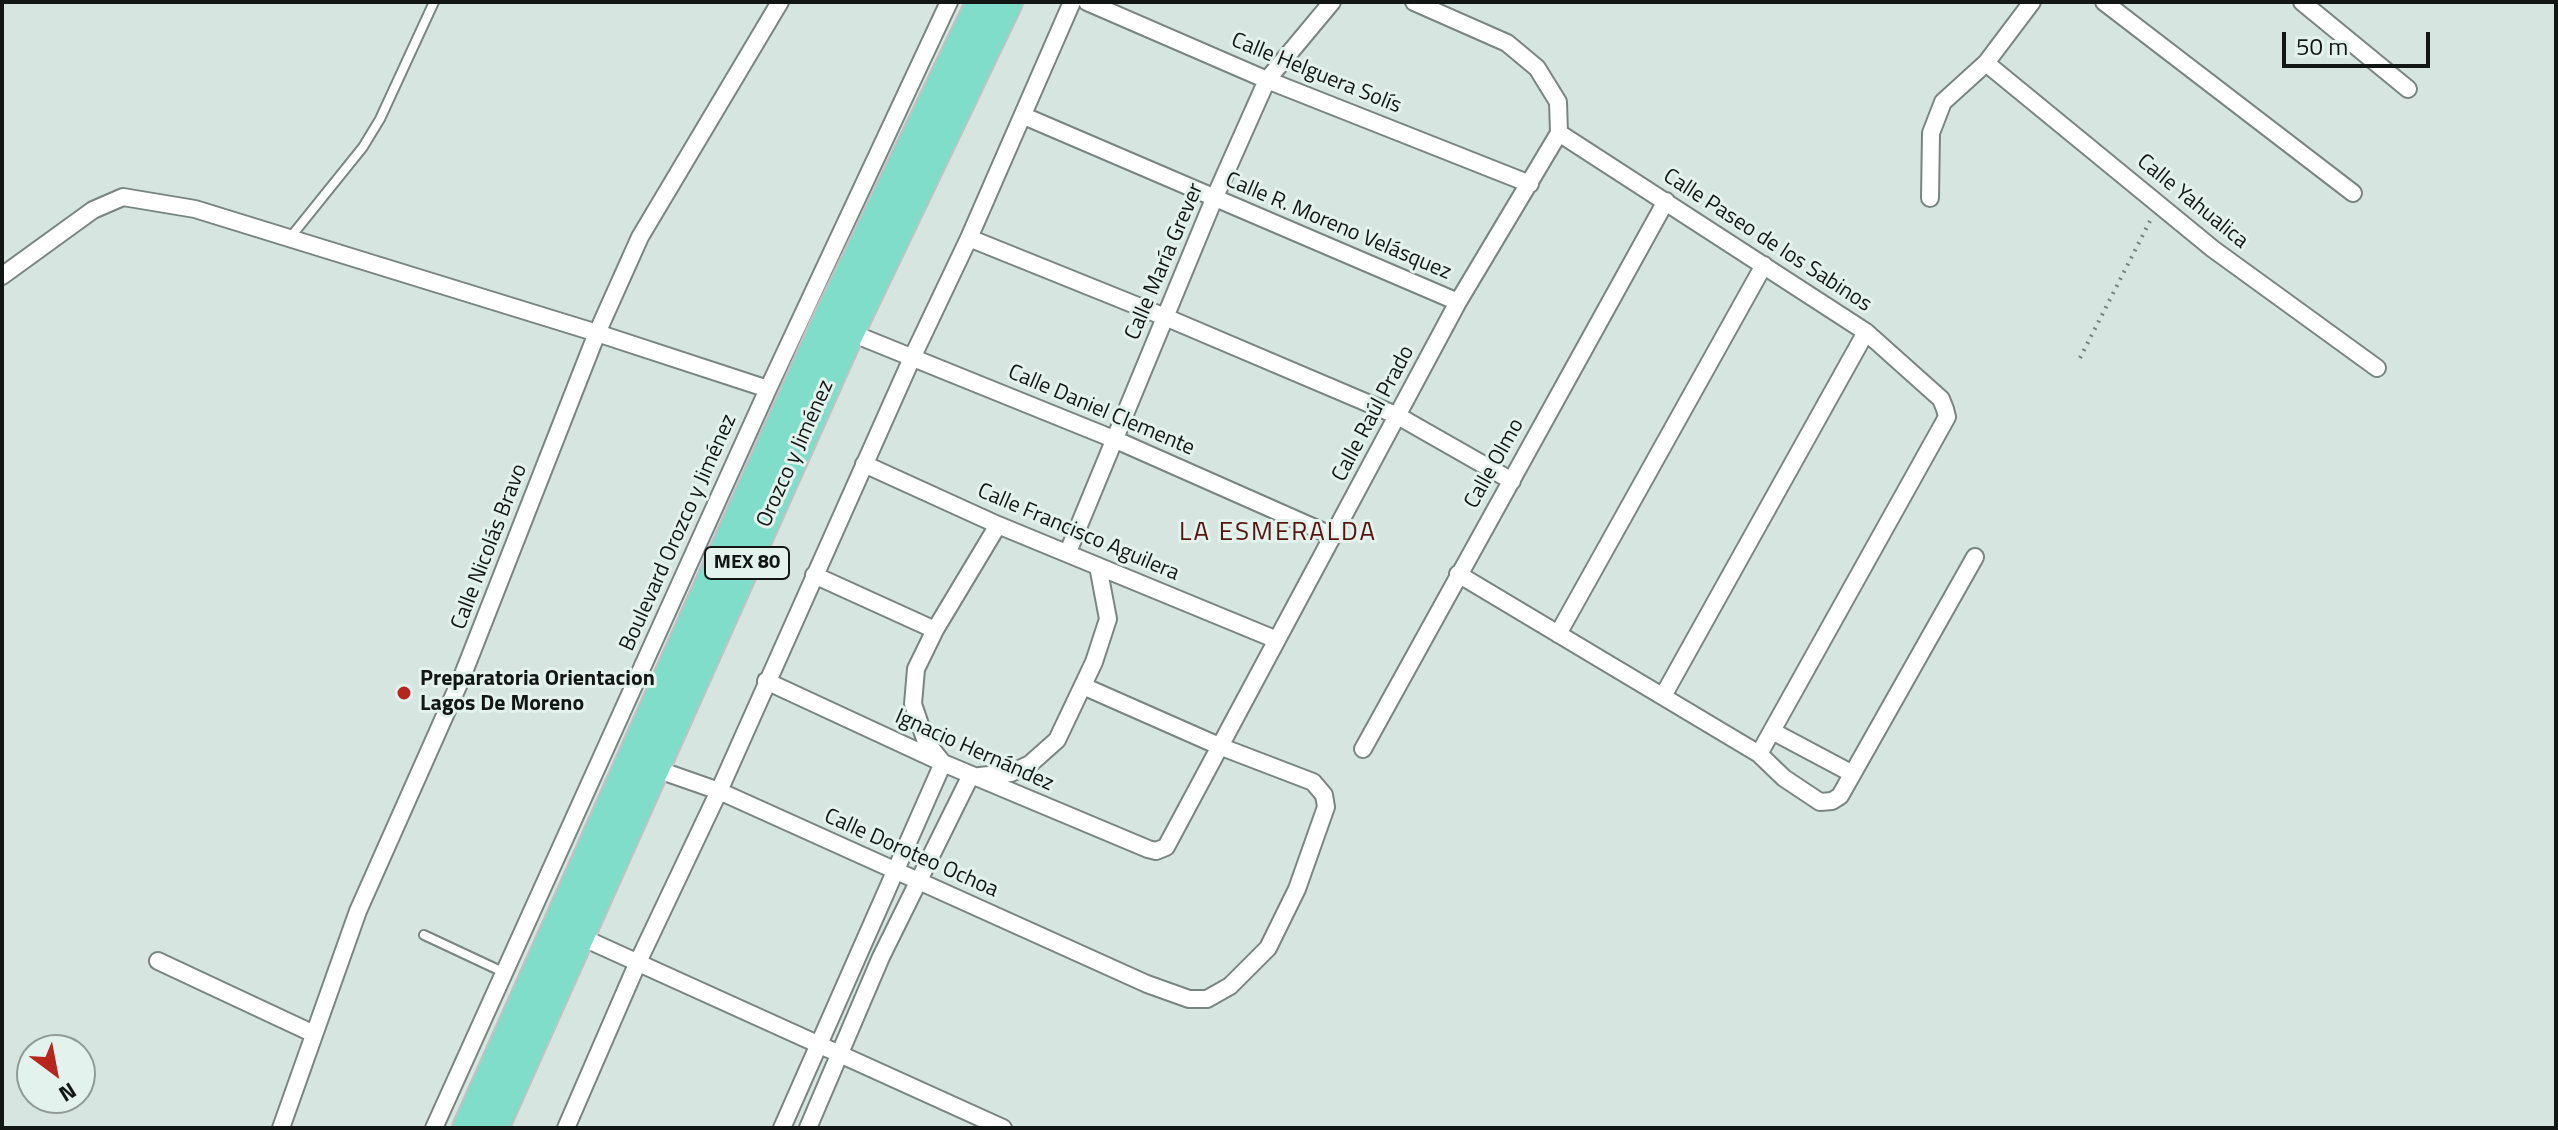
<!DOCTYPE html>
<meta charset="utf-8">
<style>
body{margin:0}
#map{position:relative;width:2558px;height:1130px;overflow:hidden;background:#d7e5e1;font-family:"Titillium Web",sans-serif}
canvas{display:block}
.frame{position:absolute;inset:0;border:4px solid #121615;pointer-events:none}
.north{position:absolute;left:16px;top:1034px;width:80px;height:80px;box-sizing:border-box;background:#e4f2ee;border:2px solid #909a97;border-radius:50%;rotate:148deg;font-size:22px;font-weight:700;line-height:32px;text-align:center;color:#121615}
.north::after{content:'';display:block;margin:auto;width:28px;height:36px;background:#b5261f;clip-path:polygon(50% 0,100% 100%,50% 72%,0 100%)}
.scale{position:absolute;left:2282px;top:32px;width:148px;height:36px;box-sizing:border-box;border:4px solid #121615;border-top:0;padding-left:10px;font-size:24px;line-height:28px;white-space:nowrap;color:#121615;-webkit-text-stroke:6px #e4f2ee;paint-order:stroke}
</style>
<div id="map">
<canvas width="2558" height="1130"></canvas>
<div class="frame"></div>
<div class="north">N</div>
<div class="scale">50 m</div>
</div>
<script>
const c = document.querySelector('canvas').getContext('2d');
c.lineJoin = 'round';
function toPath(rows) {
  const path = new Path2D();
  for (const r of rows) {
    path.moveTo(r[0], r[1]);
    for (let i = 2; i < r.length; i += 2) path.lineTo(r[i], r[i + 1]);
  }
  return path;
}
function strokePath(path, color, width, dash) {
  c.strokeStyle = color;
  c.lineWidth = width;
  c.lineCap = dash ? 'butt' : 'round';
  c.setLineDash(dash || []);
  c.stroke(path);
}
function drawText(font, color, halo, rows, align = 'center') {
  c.font = font + ' "Titillium Web",sans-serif';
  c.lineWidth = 6;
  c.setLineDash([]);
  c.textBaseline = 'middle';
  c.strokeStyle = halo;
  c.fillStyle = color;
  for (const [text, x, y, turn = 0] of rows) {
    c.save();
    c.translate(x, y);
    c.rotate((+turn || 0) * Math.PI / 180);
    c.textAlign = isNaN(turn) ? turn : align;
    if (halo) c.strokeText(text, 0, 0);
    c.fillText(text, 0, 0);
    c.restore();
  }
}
const lane = toPath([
 [289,239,363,147,380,119,434,2],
 [424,935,503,972]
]);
const street = toPath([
 [1087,2,1267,80,1530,184],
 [1414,2,1507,43,1537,68,1558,102,1559,133],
 [2104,2,2353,193],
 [2302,2,2408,89],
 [1986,63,2213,249,2377,368],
 [1024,116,1458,302],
 [1559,133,1866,332,1941,399,1945,409,1947,417,1759,754],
 [1930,198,1931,133,1943,102,1986,63,2032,2],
 [969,238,1165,317,1398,416,1512,481],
 [2,276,93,210,123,197,195,209,597,333,768,389],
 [849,332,1116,440,1333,536],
 [864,464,998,525,1277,640],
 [1068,552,1214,199,1267,80,1332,2],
 [1458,574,1759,754,1784,778,1820,802,1832,801,1840,796,1975,557],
 [814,575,935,630],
 [1558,634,1764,265],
 [766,681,943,763,1148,849,1156,851,1166,847,1458,302,1559,133],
 [1663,696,1866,332],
 [1772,731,1851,773],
 [1363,749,1666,201],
 [656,769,719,791,1147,984,1189,999,1207,999,1230,986,1268,948,1297,889,1326,807,1324,795,1313,782,1219,746,1083,686],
 [979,776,1011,773,1030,764,1057,740,1094,662,1108,619,1098,566],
 [579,936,1003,1128],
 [158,961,314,1034],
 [281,1128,358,911,462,677,597,333,640,237,780,2],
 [434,1128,768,389,949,2],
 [566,1128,638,962,719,791,912,358,969,238,1072,2],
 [782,1128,943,763,926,742,913,704,916,669,935,630,998,525],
 [808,1128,881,957,971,775]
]);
const highway = toPath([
 [468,1128,826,325,982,2],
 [493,1128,849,332,1007,2]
]);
strokePath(lane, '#798582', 12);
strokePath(street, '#798582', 20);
strokePath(highway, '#c1c2c2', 34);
strokePath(toPath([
 [2080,358,2150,221]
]), '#78817e', 4, [2, 6]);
strokePath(lane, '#fff', 8);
strokePath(street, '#fff', 16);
strokePath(highway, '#80ddc9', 30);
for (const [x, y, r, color] of [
 [404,693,8,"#b5261f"]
]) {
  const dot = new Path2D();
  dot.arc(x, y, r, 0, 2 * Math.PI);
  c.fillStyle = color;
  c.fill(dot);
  strokePath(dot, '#e4f2ee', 3);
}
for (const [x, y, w] of [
 [747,563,84]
]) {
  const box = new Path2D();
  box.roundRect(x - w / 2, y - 16, w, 32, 6);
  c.fillStyle = '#e4f2ee';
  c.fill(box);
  strokePath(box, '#121615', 2);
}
drawText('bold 20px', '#121615', null, [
 ["MEX 80",747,563]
]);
drawText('22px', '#121615', '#e4f2ee', [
 ["Calle Helguera Solís",1316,74,22],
 ["Calle Yahualica",2192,202,39],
 ["Calle R. Moreno Velásquez",1338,227,23],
 ["Calle Paseo de los Sabinos",1767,241,33],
 ["Calle María Grever",1165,262,-67],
 ["Calle Daniel Clemente",1101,411,23],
 ["Calle Raúl Prado",1374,414,-62],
 ["Orozco y Jiménez",796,454,-66],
 ["Calle Olmo",1495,464,-61],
 ["Boulevard Orozco y Jiménez",679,533,-66],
 ["Calle Francisco Aguilera",1078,533,23],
 ["Calle Nicolás Bravo",490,547,-69],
 ["Ignacio Hernández",974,751,24],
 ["Calle Doroteo Ochoa",911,854,24]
]);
drawText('bold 22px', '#121615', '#e4f2ee', [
 ["Preparatoria Orientacion",420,680],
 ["Lagos De Moreno",420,705]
], 'left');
c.letterSpacing = '2px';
drawText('26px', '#58140f', '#e4f2ee', [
 ["LA ESMERALDA",1278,534]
]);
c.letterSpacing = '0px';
</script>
